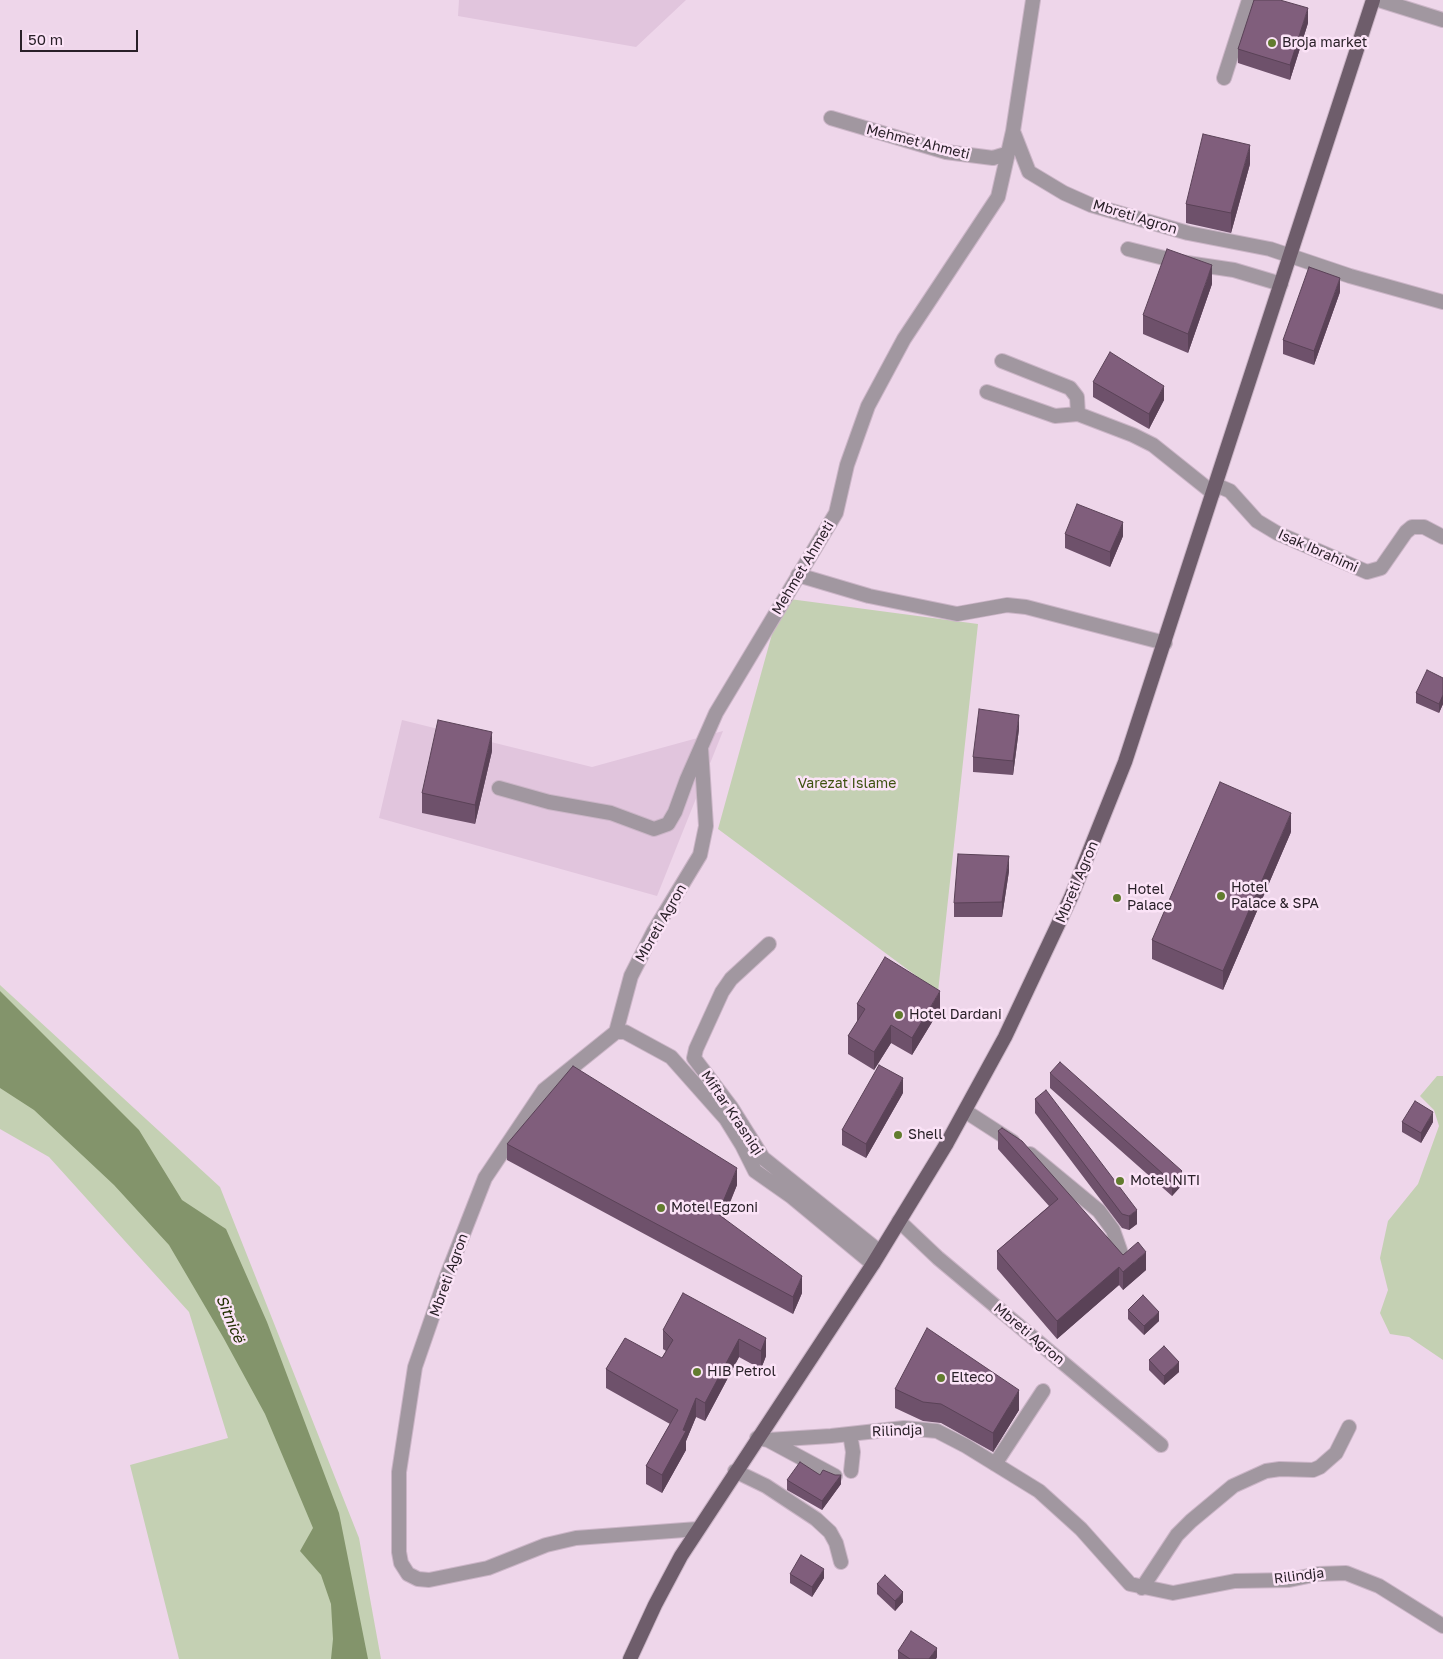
<!DOCTYPE html>
<meta charset="utf-8">
<style>
body{margin:0}
#map{position:relative;width:1443px;height:1659px;overflow:hidden;background:#eed6ea;font-family:"Golos Text",sans-serif}
canvas{display:block}
.scale{position:absolute;left:20px;top:30px;width:118px;height:22px;box-sizing:border-box;border:2px solid #292028;border-top:0;padding-left:6px;font-size:15px;line-height:18px;white-space:nowrap;color:#292028;-webkit-text-stroke:4px #fbe3f7;paint-order:stroke}
</style>
<div id="map">
<canvas width="1443" height="1659"></canvas>
<div class="scale">50 m</div>
</div>
<script>
const c = document.querySelector('canvas').getContext('2d');
c.lineJoin = 'round';
function paint(path, color) {
  c.fillStyle = color;
  c.fill(path, 'evenodd');
}
function toPath(rows) {
  const path = new Path2D();
  for (const r of rows) {
    path.moveTo(r[0], r[1]);
    for (let i = 2; i < r.length; i += 2) path.lineTo(r[i], r[i + 1]);
  }
  return path;
}
function strokePath(path, color, width, dash) {
  c.strokeStyle = color;
  c.lineWidth = width;
  c.lineCap = dash ? 'butt' : 'round';
  c.setLineDash(dash || []);
  c.stroke(path);
}
function drawText(font, color, halo, rows, align = 'center') {
  c.font = font + ' "Golos Text",sans-serif';
  c.lineWidth = 5;
  c.setLineDash([]);
  c.textBaseline = 'middle';
  c.strokeStyle = halo;
  c.fillStyle = color;
  for (const [text, x, y, turn = 0] of rows) {
    c.save();
    c.translate(x, y);
    c.rotate((+turn || 0) * Math.PI / 180);
    c.textAlign = isNaN(turn) ? turn : align;
    if (halo) c.strokeText(text, 0, 0);
    c.fillText(text, 0, 0);
    c.restore();
  }
}
paint(toPath([
 [459,0,686,0,636,47,458,16],
 [402,720,592,767,723,731,657,896,379,818]
]), '#e1c5dd');
paint(toPath([
 [782,598,978,624,938,992,718,829],
 [0,985,220,1187,359,1538,381,1659,179,1659,130,1465,228,1438,189,1312,49,1157,0,1129],
 [1437,1076,1443,1076,1443,1360,1409,1337,1390,1334,1380,1313,1388,1290,1380,1258,1388,1221,1418,1184,1439,1126,1434,1110,1420,1096]
]), '#c4d0b3');
paint(toPath([
 [0,991,139,1130,182,1200,226,1229,267,1322,339,1513,368,1659,331,1659,333,1639,331,1604,321,1575,300,1551,313,1528,265,1414,223,1337,169,1245,114,1185,34,1110,0,1088]
]), '#83946b');
const minor = toPath([
 [1379,0,1443,20],
 [1224,78,1249,0],
 [831,118,946,152,993,158,1006,154],
 [1013,131,1029,172,1064,193,1091,205,1188,233,1270,249,1350,276,1443,302],
 [1128,249,1180,262,1234,270,1281,284],
 [1002,361,1070,388,1077,397,1078,414],
 [987,392,1055,416,1078,414,1133,435,1153,445,1213,493],
 [1216,485,1230,491,1257,521,1277,533,1367,572,1381,568,1406,532,1412,527,1424,527,1443,537],
 [798,575,869,596,957,614,1007,605,1026,607,1165,643],
 [499,788,549,802,611,813,654,829,668,824,675,812,687,779,716,713,836,513,847,465,868,406,904,339,998,197,1013,131,1033,0],
 [769,944,731,979,722,992,696,1049,694,1058,731,1107,763,1158,880,1252],
 [616,1032,625,1032,671,1057,726,1119,742,1145,755,1171,792,1197,873,1264],
 [965,1111,1013,1142],
 [1030,1154,1099,1211,1113,1230,1120,1250],
 [899,1221,938,1258,1161,1445],
 [850,1434,853,1452,851,1471],
 [757,1438,768,1440,831,1436,904,1428,937,1431,966,1446,1039,1491,1081,1529,1130,1584,1173,1593,1235,1581,1289,1580,1318,1574,1346,1573,1379,1586,1443,1626],
 [768,1440,835,1476],
 [995,1464,1043,1391],
 [735,1471,766,1486,816,1519,830,1532,836,1543,841,1562],
 [698,1529,576,1538,546,1545,488,1568,429,1580,418,1579,408,1574,401,1563,399,1552,399,1472,415,1367,444,1283,485,1178,544,1090,616,1032,631,976,654,931,700,855,706,826,701,748],
 [1142,1588,1177,1535,1191,1521,1233,1486,1266,1471,1280,1469,1313,1470,1320,1467,1336,1453,1349,1427]
]);
const primary = toPath([
 [630,1659,655,1605,681,1556,873,1264,947,1143,1005,1037,1071,897,1125,762,1373,0]
]);
strokePath(minor, '#cbb5c7', 16);
strokePath(primary, '#cbb5c7', 16);
strokePath(minor, '#a197a0', 14);
strokePath(primary, '#6e5d6b', 14);
paint(toPath([
 [1308,23,1290,80,1238,63,1238,49],
 [1250,164,1231,233,1186,223,1186,204],
 [1212,284,1188,353,1143,334,1143,315],
 [1340,292,1314,365,1283,354,1283,340],
 [1093,382,1164,400,1149,429,1093,397],
 [1065,534,1123,536,1110,567,1065,548],
 [1443,678,1443,704,1439,713,1416,703,1416,693],
 [1019,729,1013,775,973,772,973,757],
 [492,751,475,824,422,813,422,793],
 [1291,832,1223,990,1152,959,1152,940],
 [1009,871,1002,917,954,917,954,903],
 [857,1004,940,1009,912,1055,891,1043,874,1070,848,1054,848,1036,857,1022],
 [1050,1073,1182,1185,1172,1196,1050,1088],
 [903,1093,866,1158,842,1145,842,1130],
 [1035,1099,1137,1224,1129,1230,1122,1228,1035,1113],
 [1402,1122,1433,1122,1421,1143,1402,1132],
 [998,1131,1123,1255,1146,1270,1123,1290,1119,1285,1057,1339,997,1269,997,1251,1049,1206,998,1149],
 [507,1144,737,1185,724,1218,802,1293,793,1314,507,1160],
 [1128,1310,1159,1321,1144,1335,1128,1319],
 [663,1330,766,1338,766,1356,761,1369,739,1357,705,1421,696,1417,686,1441,686,1450,662,1493,646,1484,646,1466,670,1424,606,1388,606,1369,662,1358,666,1351,663,1349],
 [1149,1360,1179,1372,1164,1385,1149,1370],
 [895,1389,1019,1410,993,1452,941,1423,923,1421,895,1408],
 [820,1475,841,1484,822,1510,787,1490,787,1480],
 [790,1574,824,1578,812,1597,790,1583],
 [877,1584,903,1602,895,1611,877,1594],
 [898,1651,937,1657,936,1659,898,1659]
]), '#6e516b');
paint(toPath([
 [1308,8,1308,23,1290,80,1290,65],
 [1250,145,1250,164,1231,233,1231,213],
 [1212,265,1212,284,1188,353,1188,334],
 [1340,278,1340,292,1314,365,1314,351],
 [1164,386,1164,400,1149,429,1149,414],
 [1123,522,1123,536,1110,567,1110,552],
 [1443,695,1443,704,1439,713,1439,704],
 [1019,715,1019,729,1013,775,1013,761],
 [492,732,492,751,475,824,475,805],
 [1291,813,1291,832,1223,990,1223,971],
 [1009,856,1009,871,1002,917,1002,902],
 [940,991,940,1009,912,1055,912,1038],
 [891,1025,891,1043,874,1070,874,1052],
 [903,1078,903,1093,866,1158,866,1144],
 [1433,1112,1433,1122,1421,1143,1421,1133],
 [737,1168,737,1185,718,1230,718,1214],
 [1182,1171,1182,1185,1172,1196,1172,1182],
 [1137,1210,1137,1224,1129,1230,1129,1216],
 [1146,1252,1146,1270,1123,1290,1123,1272],
 [1119,1267,1119,1285,1057,1339,1057,1321],
 [802,1276,802,1293,793,1314,793,1297],
 [1159,1312,1159,1321,1144,1335,1144,1326],
 [766,1338,766,1356,761,1369,761,1351],
 [739,1339,739,1357,705,1421,705,1403],
 [1179,1362,1179,1372,1164,1385,1164,1376],
 [1019,1390,1019,1410,993,1452,993,1433],
 [696,1398,696,1417,686,1441,686,1450,662,1493,662,1475,683,1430],
 [841,1475,841,1484,822,1510,822,1501],
 [824,1569,824,1578,812,1597,812,1587],
 [903,1592,903,1602,895,1611,895,1601],
 [937,1648,937,1657,936,1659,929,1659]
]), '#5a4257');
const building = toPath([
 [1254,0,1280,0,1308,8,1290,65,1238,49,1254,0],
 [1203,134,1250,145,1231,213,1186,204,1203,134],
 [1167,249,1212,265,1188,334,1143,315,1167,249],
 [1309,267,1340,278,1314,351,1283,340,1309,267],
 [1110,352,1164,386,1149,414,1093,382,1110,352],
 [1077,504,1123,522,1110,552,1065,534,1077,504],
 [1427,670,1443,678,1443,695,1439,704,1416,693,1427,670],
 [979,709,1019,715,1013,761,973,757,979,709],
 [438,720,492,732,475,805,422,793,438,720],
 [1220,782,1291,813,1223,971,1152,940,1220,782],
 [958,854,1009,856,1002,902,954,903,958,854],
 [885,957,940,991,912,1038,891,1025,874,1052,848,1036,865,1009,857,1004,885,957],
 [1060,1062,1182,1171,1172,1182,1050,1073,1060,1062],
 [879,1065,903,1078,866,1144,842,1130,879,1065],
 [573,1066,737,1168,718,1214,802,1276,793,1297,507,1144,573,1066],
 [1046,1090,1137,1210,1129,1216,1122,1214,1035,1099,1046,1090],
 [1415,1101,1433,1112,1421,1133,1402,1122,1415,1101],
 [1002,1128,1022,1141,1123,1255,1138,1242,1146,1252,1123,1272,1119,1267,1057,1321,997,1251,1058,1199,998,1131,1002,1128],
 [683,1293,766,1338,761,1351,739,1339,705,1403,696,1398,683,1430,686,1431,662,1475,646,1466,678,1410,606,1369,625,1338,662,1358,673,1340,663,1330,683,1293],
 [1143,1295,1159,1312,1144,1326,1128,1310,1143,1295],
 [927,1328,1019,1390,993,1433,941,1404,923,1402,895,1389,927,1328],
 [1164,1346,1179,1362,1164,1376,1149,1360,1164,1346],
 [800,1462,820,1475,823,1470,835,1475,841,1475,822,1501,787,1480,800,1462],
 [801,1555,824,1569,812,1587,790,1574,801,1555],
 [885,1575,903,1592,895,1601,877,1584,885,1575],
 [911,1631,937,1648,929,1659,910,1659,898,1651,911,1631]
]);
paint(building, '#805e7c');
strokePath(building, '#5a4257', 1);
for (const [x, y, r, color] of [
 [1272,43,5,"#627c2f"],
 [1221,896,5,"#627c2f"],
 [1117,898,5,"#627c2f"],
 [899,1015,5,"#627c2f"],
 [898,1135,5,"#627c2f"],
 [1120,1181,5,"#627c2f"],
 [661,1208,5,"#627c2f"],
 [697,1372,5,"#627c2f"],
 [941,1378,5,"#627c2f"]
]) {
  const dot = new Path2D();
  dot.arc(x, y, r, 0, 2 * Math.PI);
  c.fillStyle = color;
  c.fill(dot);
  strokePath(dot, '#fbe3f7', 2);
}
drawText('14px', '#292028', '#fbe3f7', [
 ["Broja market",1282,43],
 ["Hotel",1231,888],
 ["Palace & SPA",1231,904],
 ["Hotel",1127,890],
 ["Palace",1127,906],
 ["Hotel Dardani",909,1015],
 ["Shell",908,1135],
 ["Motel NITI",1130,1181],
 ["Motel Egzoni",671,1208],
 ["HIB Petrol",707,1372],
 ["Elteco",951,1378]
], 'left');
drawText('14px', '#292028', '#fbe3f7', [
 ["Mehmet Ahmeti",918,142,14],
 ["Mbreti Agron",1135,217,17],
 ["Isak Ibrahimi",1318,551,24],
 ["Mehmet Ahmeti",803,568,-59],
 ["Mbreti Agron",1077,882,-67],
 ["Mbreti Agron",661,923,-60],
 ["Miftar Krasniqi",732,1113,56],
 ["Mbreti Agron",449,1275,-70],
 ["Mbreti Agron",1029,1334,40],
 ["Rilindja",897,1431,-2],
 ["Rilindja",1299,1576,-7]
]);
drawText('14px', '#3e5211', '#fbe3f7', [
 ["Varezat Islame",847,784]
]);
drawText('italic 15px', '#212f00', '#fbe3f7', [
 ["Sitnicë",230,1319,67]
]);
</script>
